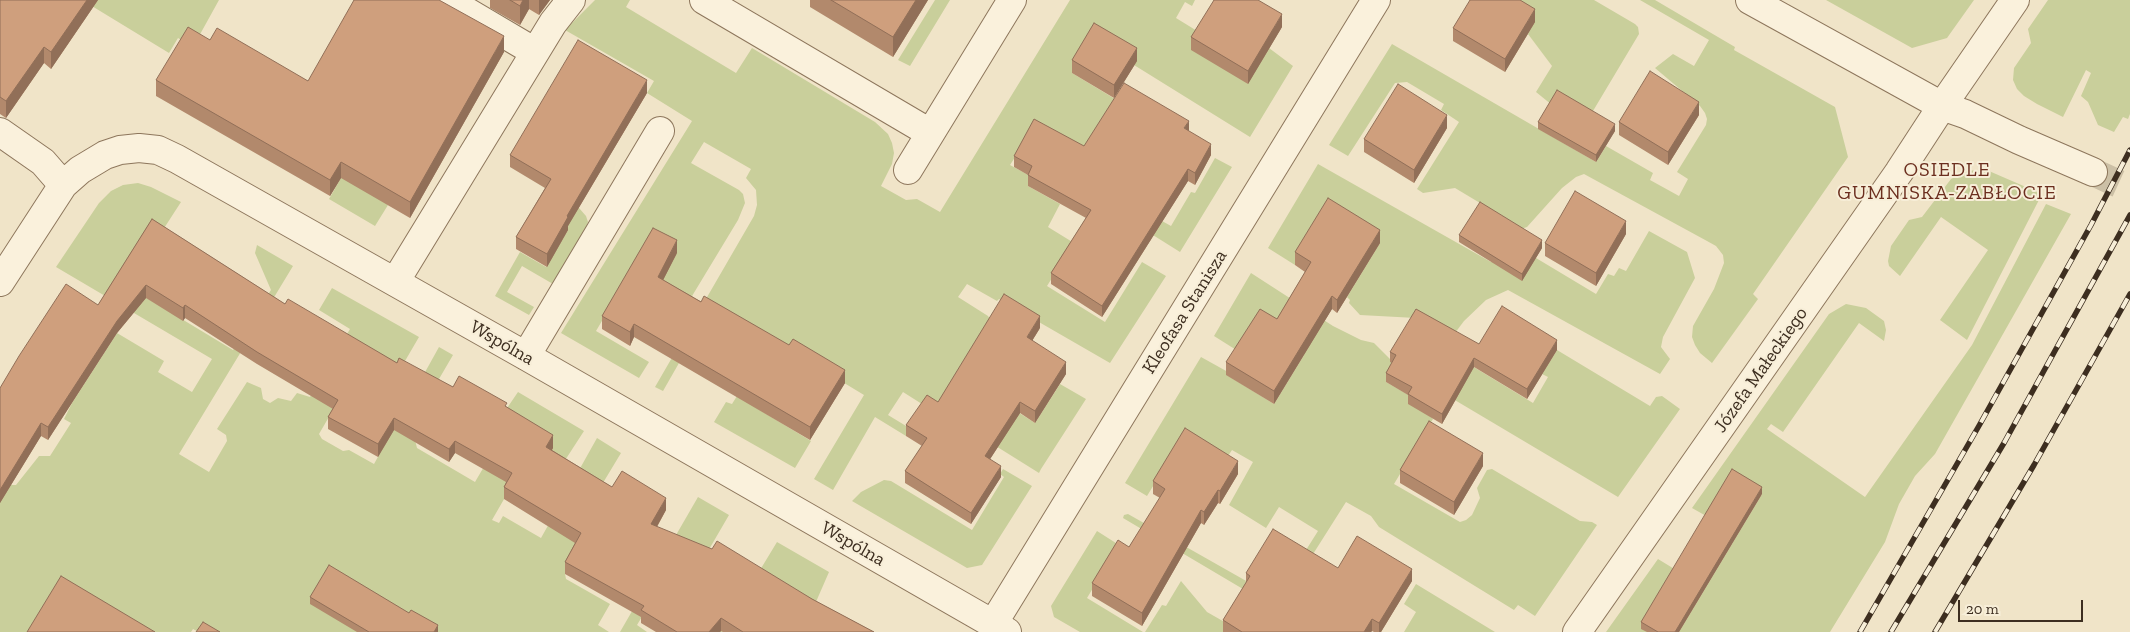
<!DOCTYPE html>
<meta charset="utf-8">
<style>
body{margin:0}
#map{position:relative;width:2130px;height:632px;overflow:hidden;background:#f0e4c8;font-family:"Zilla Slab",serif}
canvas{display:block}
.scale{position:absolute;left:1958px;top:600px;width:125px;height:22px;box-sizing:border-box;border:2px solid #3d2e20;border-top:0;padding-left:6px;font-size:15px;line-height:18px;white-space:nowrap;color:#3d2e20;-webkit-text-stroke:4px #f7eed8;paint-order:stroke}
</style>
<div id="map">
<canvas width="2130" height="632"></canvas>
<div class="scale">20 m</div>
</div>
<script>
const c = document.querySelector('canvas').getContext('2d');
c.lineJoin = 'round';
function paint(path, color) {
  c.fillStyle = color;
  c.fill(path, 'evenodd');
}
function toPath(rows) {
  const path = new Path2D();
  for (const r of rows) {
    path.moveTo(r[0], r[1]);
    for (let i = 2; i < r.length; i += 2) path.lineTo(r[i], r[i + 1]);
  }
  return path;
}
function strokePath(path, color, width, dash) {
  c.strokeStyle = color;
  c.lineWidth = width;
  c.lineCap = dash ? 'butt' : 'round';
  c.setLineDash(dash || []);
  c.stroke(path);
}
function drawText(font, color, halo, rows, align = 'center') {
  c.font = font + ' "Zilla Slab",serif';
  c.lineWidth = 4;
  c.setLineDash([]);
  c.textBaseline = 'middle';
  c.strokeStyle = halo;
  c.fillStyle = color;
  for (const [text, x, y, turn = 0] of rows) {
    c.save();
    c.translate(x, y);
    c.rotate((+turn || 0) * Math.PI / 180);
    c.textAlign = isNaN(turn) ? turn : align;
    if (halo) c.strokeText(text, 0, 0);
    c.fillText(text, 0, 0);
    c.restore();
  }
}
paint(toPath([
 [82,0,219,0,193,47,178,38,169,53],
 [595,0,630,0,626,7,736,73,752,48,875,122,888,134,892,143,894,153,892,164,881,186,906,200,917,199,940,212,1070,0,1195,0,1192,6,1185,2,1176,18,1202,34,1269,48,1293,66,1250,137,1134,65,1137,61,1072,73,1115,99,1153,216,1171,226,1191,192,1195,193,1215,158,1232,167,1180,252,1019,151,1010,165,1032,177,1028,186,1060,204,1048,227,1074,243,1047,286,1105,322,1142,262,1166,276,1110,363,999,299,997,301,967,284,958,297,988,316,990,319,961,376,1035,423,1060,384,1086,399,1041,469,1039,473,967,428,944,418,903,392,888,415,911,429,906,436,875,417,833,490,814,479,864,395,793,352,758,409,811,441,795,468,714,422,726,402,732,404,768,346,679,363,663,391,655,387,754,216,757,205,756,190,746,178,751,169,704,142,691,163,739,190,743,194,745,203,738,220,686,306,632,270,596,331,649,362,639,378,561,333,692,121,647,93,654,81,565,30],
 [935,0,950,0,910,66,898,60],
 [1486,0,1594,0,1635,24,1638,27,1639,34,1590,116,1552,105,1536,92,1552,66,1528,34,1534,22],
 [1640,0,1655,0,1735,47,1734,50,1835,107,1848,157,1753,294,1758,299,1712,363,1700,353,1695,345,1692,337,1693,326,1714,289,1724,263,1723,255,1716,246,1707,241,1584,174,1576,177,1562,188,1527,227,1515,231,1536,258,1596,294,1608,274,1614,276,1619,268,1626,271,1649,231,1687,252,1695,278,1663,337,1661,347,1670,359,1660,374,1508,290,1486,300,1464,321,1452,337,1416,318,1360,315,1349,303,1350,300,1347,297,1380,243,1328,211,1295,265,1268,248,1318,164,1491,262,1515,224,1455,188,1423,193,1417,189,1459,122,1441,110,1444,104,1407,82,1395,83,1348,156,1329,145,1392,44,1596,162,1606,146,1653,173,1650,180,1679,196,1688,179,1677,172,1706,125,1707,119,1705,113,1700,106,1655,68,1673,54,1694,66,1709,40],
 [1826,0,1974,0,1947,38,1912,48],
 [2048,0,2130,0,2130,114,2128,119,2123,117,2114,132,2098,125,2088,102,2081,96,2091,73,2086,70,2063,117,2037,104,2024,96,2017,89,2013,80,2014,68,2031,43,2028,29],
 [346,169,388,205,375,226,329,199],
 [1977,170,1989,171,2042,194,1967,340,1940,320,1988,250,1941,217,1900,276,1889,266,1888,261,1891,246,1909,220,1922,217,1951,179,1967,171],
 [138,183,151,187,181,202,159,236,147,298,233,350,271,290,255,253,257,245,293,266,179,454,209,472,227,441,226,435,217,429,247,382,261,388,263,399,270,403,278,398,291,401,297,393,310,397,350,329,319,310,332,288,419,337,398,373,365,355,319,434,322,439,343,451,349,450,374,464,439,347,453,355,408,432,414,436,417,448,475,482,512,419,503,414,518,392,584,431,560,468,515,480,492,520,499,523,503,516,541,538,597,438,621,453,580,521,587,535,565,574,566,579,610,604,598,625,609,632,199,632,193,629,191,632,0,632,0,478,11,485,16,485,39,456,50,456,71,423,64,419,72,403,117,333,164,361,158,372,192,392,212,359,56,267,99,203,111,191,123,185],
 [2046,204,2071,214,1935,454,1915,476,1899,504,1885,542,1830,632,1679,632,1762,494,1708,517,1692,508,1829,314,1846,304,1866,308,1884,321,1886,330,1884,341,1859,323,1783,432,1771,424,1767,429,1865,497,1972,345],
 [579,208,586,216,588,222,586,228,553,284,522,266,507,292,534,307,529,315,495,296,520,252,546,267,568,230,539,212],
 [1251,273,1333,326,1361,340,1374,343,1396,365,1386,382,1412,397,1433,419,1394,484,1460,522,1466,520,1472,515,1480,498,1477,488,1487,470,1492,469,1580,521,1592,522,1597,525,1535,616,1518,605,1514,610,1379,527,1371,516,1346,502,1308,562,1301,558,1318,531,1279,507,1266,528,1229,505,1253,462,1232,450,1226,459,1185,434,1147,496,1125,483,1201,357,1228,372,1227,375,1274,404,1304,355,1241,353,1214,336],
 [1557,350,1650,406,1656,397,1662,396,1680,409,1618,497,1448,396,1472,366,1533,403,1548,377,1542,374],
 [1003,469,1032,486,982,565,967,568,852,501,861,492,884,480,891,481,972,530,1004,477,1000,474],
 [698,497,729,515,704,558,684,547,637,625,647,632,620,632],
 [1128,514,1248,582,1248,592,1123,518,1124,515],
 [1097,531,1119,545,1087,598,1143,632,1080,632,1054,617,1051,606],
 [777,542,829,572,812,611,743,632,712,632,757,575],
 [1658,559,1676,570,1647,632,1606,632],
 [1181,581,1207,612,1228,624,1223,632,1145,632,1162,605,1166,606],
 [1416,584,1495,632,1404,632,1416,612,1404,604]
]), '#c9cf9b');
strokePath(toPath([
 [2093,172,2130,189]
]), '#ccc0a6', 28, [28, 14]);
const minor = toPath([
 [447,0,535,52],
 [704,0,930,133],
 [1750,0,1942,106,1965,114,2019,140,2093,172],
 [0,132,43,162,63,185],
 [908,170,1012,0],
 [0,282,63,185,80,170,105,155,120,150,139,148,158,150,177,159,526,356,1007,632],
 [395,282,553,23,571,0],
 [526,356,660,131],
 [993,624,1376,0],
 [1577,632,1899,172,1942,106,2015,0]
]);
strokePath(minor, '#8d765c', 30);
strokePath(minor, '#faf1dc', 28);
const rail = toPath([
 [1860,632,1980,424,2091,225,2130,150],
 [1891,632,2004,443,2130,215],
 [1935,632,2034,465,2130,294]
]);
strokePath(rail, '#3d2e20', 5.5);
strokePath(rail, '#f7eed8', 4, [11]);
paint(toPath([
 [0,0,98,0,51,69,44,63,6,118,0,114],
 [490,0,550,0,539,15,529,9,520,25,490,8],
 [810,0,928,0,893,57,810,7],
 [1535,22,1505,72,1453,41,1453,28],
 [1282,27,1248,84,1191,50,1191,37],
 [210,40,308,81,504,52,410,218,341,178,330,196,156,96,156,80],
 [1072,60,1137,61,1114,98,1072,73],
 [647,93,568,226,568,230,547,267,516,249,516,237,545,188,510,167,510,155],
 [1699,115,1668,165,1619,135,1619,122],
 [1538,122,1615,131,1596,162,1538,129],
 [1447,128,1414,183,1364,152,1364,139],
 [1189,131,1211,155,1195,185,1188,181,1102,317,1051,284,1051,273,1086,218,1028,186,1028,175,1014,167,1014,156],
 [152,219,285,304,397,363,453,387,507,407,553,448,552,450,612,487,666,510,657,527,812,599,874,632,723,632,721,631,720,632,656,632,641,623,641,617,565,574,565,562,575,543,504,499,504,487,506,482,455,453,449,462,394,430,378,457,328,429,328,417,333,409,257,364,185,318,183,321,146,298,117,333,48,440,41,436,0,503,0,388,98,305],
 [1626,234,1596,286,1545,256,1545,243],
 [1459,235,1542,248,1522,281,1459,242],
 [1380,243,1337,313,1332,309,1274,404,1226,375,1226,362,1277,319,1305,272,1295,265,1295,252],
 [677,253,663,280,845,383,810,440,634,337,630,346,602,329,602,316],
 [1040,328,1032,341,1066,374,1035,423,1020,413,990,459,1001,477,971,524,905,483,905,471,922,446,906,436,906,425],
 [1479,344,1557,350,1527,399,1474,367,1442,424,1408,404,1408,395,1386,382,1386,373,1392,363,1390,362,1390,352],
 [1483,466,1454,515,1400,483,1400,470],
 [1238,474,1220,504,1218,503,1204,525,1201,523,1142,626,1092,596,1092,583,1129,547,1160,498,1153,494,1153,481],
 [1762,494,1679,632,1647,632,1641,629,1641,622],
 [1338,568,1412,581,1381,632,1374,632,1372,631,1371,632,1223,632,1223,620,1246,583,1246,573],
 [310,597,438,632,357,632,310,604]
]), '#b2896c');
paint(toPath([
 [87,0,98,0,51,69,51,52],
 [523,0,529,0,529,9,520,25,520,6],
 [539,0,550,0,539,15],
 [916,0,928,0,893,57,893,37],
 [1535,9,1535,22,1505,72,1505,59],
 [1282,14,1282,27,1248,84,1248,71],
 [504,36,504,52,410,218,410,202],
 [44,47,44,63,6,118,6,101],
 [1137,48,1137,61,1114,98,1114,85],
 [647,80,647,93,568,226,568,230,547,267,547,254,567,216],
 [1699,102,1699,115,1668,165,1668,152],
 [1447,115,1447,128,1414,183,1414,170],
 [1189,121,1189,132,1184,128],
 [1615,124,1615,131,1596,162,1596,155],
 [1211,144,1211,155,1195,185,1195,173],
 [341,162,341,178,330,196,330,180],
 [1188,169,1188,181,1102,317,1102,306],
 [1626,221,1626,234,1596,286,1596,273],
 [1380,230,1380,243,1337,313,1337,300],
 [677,240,677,253,658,290,658,277],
 [1542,240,1542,248,1522,281,1522,274],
 [146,285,146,298,117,333,48,440,48,427,117,321],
 [1332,296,1332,309,1274,404,1274,391],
 [185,305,185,318,183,321,183,308],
 [1040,316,1040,328,1027,349,1027,337],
 [634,324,634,337,630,346,630,332],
 [1557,340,1557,350,1527,399,1527,389],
 [1474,358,1474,367,1442,424,1442,414],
 [1066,362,1066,374,1035,423,1035,411],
 [845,370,845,383,810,440,810,427],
 [1020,402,1020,413,985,467,985,456],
 [394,418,394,430,378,457,378,444],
 [41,423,41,436,0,503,0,490],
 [553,435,553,448,546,459,546,447],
 [455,441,455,453,449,462,449,449],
 [1483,453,1483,466,1454,515,1454,502],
 [1238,461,1238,474,1220,504,1220,491],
 [1001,466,1001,477,971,524,971,513],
 [1762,487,1762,494,1679,632,1675,632],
 [1218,490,1218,503,1204,525,1204,512],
 [666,498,666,510,651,537,651,524],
 [1201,510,1201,523,1142,626,1142,613],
 [1412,569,1412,581,1381,632,1379,632,1379,623],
 [721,618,721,631,720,632,709,632],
 [1372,619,1372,631,1371,632,1364,632],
 [438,625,438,632,434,632]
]), '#916f58');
const building = toPath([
 [0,0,87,0,51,52,44,47,6,101,0,97,0,0],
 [354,0,439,0,504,36,410,202,341,162,330,180,156,80,188,27,210,40,217,28,308,81,354,0],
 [510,0,523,0,520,6,510,0],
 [831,0,916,0,893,37,831,0],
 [1214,0,1258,0,1282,14,1248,71,1191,37,1214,0],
 [1470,0,1520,0,1535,9,1505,59,1453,28,1470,0],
 [1094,23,1137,48,1114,85,1072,60,1094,23],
 [578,40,647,80,567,216,568,217,547,254,516,237,551,179,510,155,578,40],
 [1650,71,1699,102,1668,152,1619,122,1650,71],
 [1124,83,1189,121,1184,128,1211,144,1195,173,1188,169,1102,306,1051,273,1091,210,1028,175,1032,166,1014,156,1034,119,1084,146,1124,83],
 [1398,84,1447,115,1414,170,1364,139,1398,84],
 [1557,90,1615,124,1596,155,1538,122,1557,90],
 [1575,191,1626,221,1596,273,1545,243,1575,191],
 [1328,198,1380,230,1337,300,1332,296,1274,391,1226,362,1260,309,1277,319,1311,262,1295,252,1328,198],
 [1480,202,1542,240,1522,274,1459,235,1480,202],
 [152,219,285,304,288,299,397,363,399,358,453,387,459,376,507,403,505,406,553,435,546,447,612,487,622,471,666,498,651,524,712,549,717,541,812,599,874,632,743,632,721,618,709,632,677,632,641,610,644,606,565,562,581,533,504,487,512,473,455,441,449,449,394,418,378,444,328,417,338,400,257,352,185,305,183,308,146,285,117,321,48,427,41,423,0,490,0,388,19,356,66,284,98,305,152,219],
 [653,228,677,240,658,277,701,302,704,296,789,345,793,339,845,370,810,427,634,324,630,332,602,316,653,228],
 [1004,294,1040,316,1027,337,1066,362,1035,411,1020,402,985,456,1001,466,971,513,905,471,927,438,906,425,927,395,938,402,1004,294],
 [1502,306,1557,340,1527,389,1474,358,1442,414,1408,394,1412,387,1386,373,1396,355,1390,352,1416,309,1479,344,1502,306],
 [1429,421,1483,453,1454,502,1400,470,1429,421],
 [1185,428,1238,461,1220,491,1218,490,1204,512,1201,510,1142,613,1092,583,1118,540,1129,547,1165,489,1153,481,1185,428],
 [1732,469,1762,487,1675,632,1658,632,1641,622,1732,469],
 [1273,529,1338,568,1357,536,1412,569,1379,623,1372,619,1364,632,1242,632,1223,620,1250,576,1246,573,1273,529],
 [329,565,409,613,411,610,438,625,434,632,369,632,310,597,329,565],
 [61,576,155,632,27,632,61,576],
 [203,622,220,632,196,632,203,622]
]);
paint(building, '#cf9f7d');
strokePath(building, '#916f58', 1);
drawText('19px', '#3d2e20', '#f7eed8', [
 ["Kleofasa Stanisza",1185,312,-58],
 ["Wspólna",502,343,30],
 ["Józefa Małeckiego",1761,370,-55],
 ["Wspólna",853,544,30]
]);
c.letterSpacing = '1px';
drawText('20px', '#6b2e1e', '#f7eed8', [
 ["OSIEDLE",1947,170],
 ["GUMNISKA-ZABŁOCIE",1947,193]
]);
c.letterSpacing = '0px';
</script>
